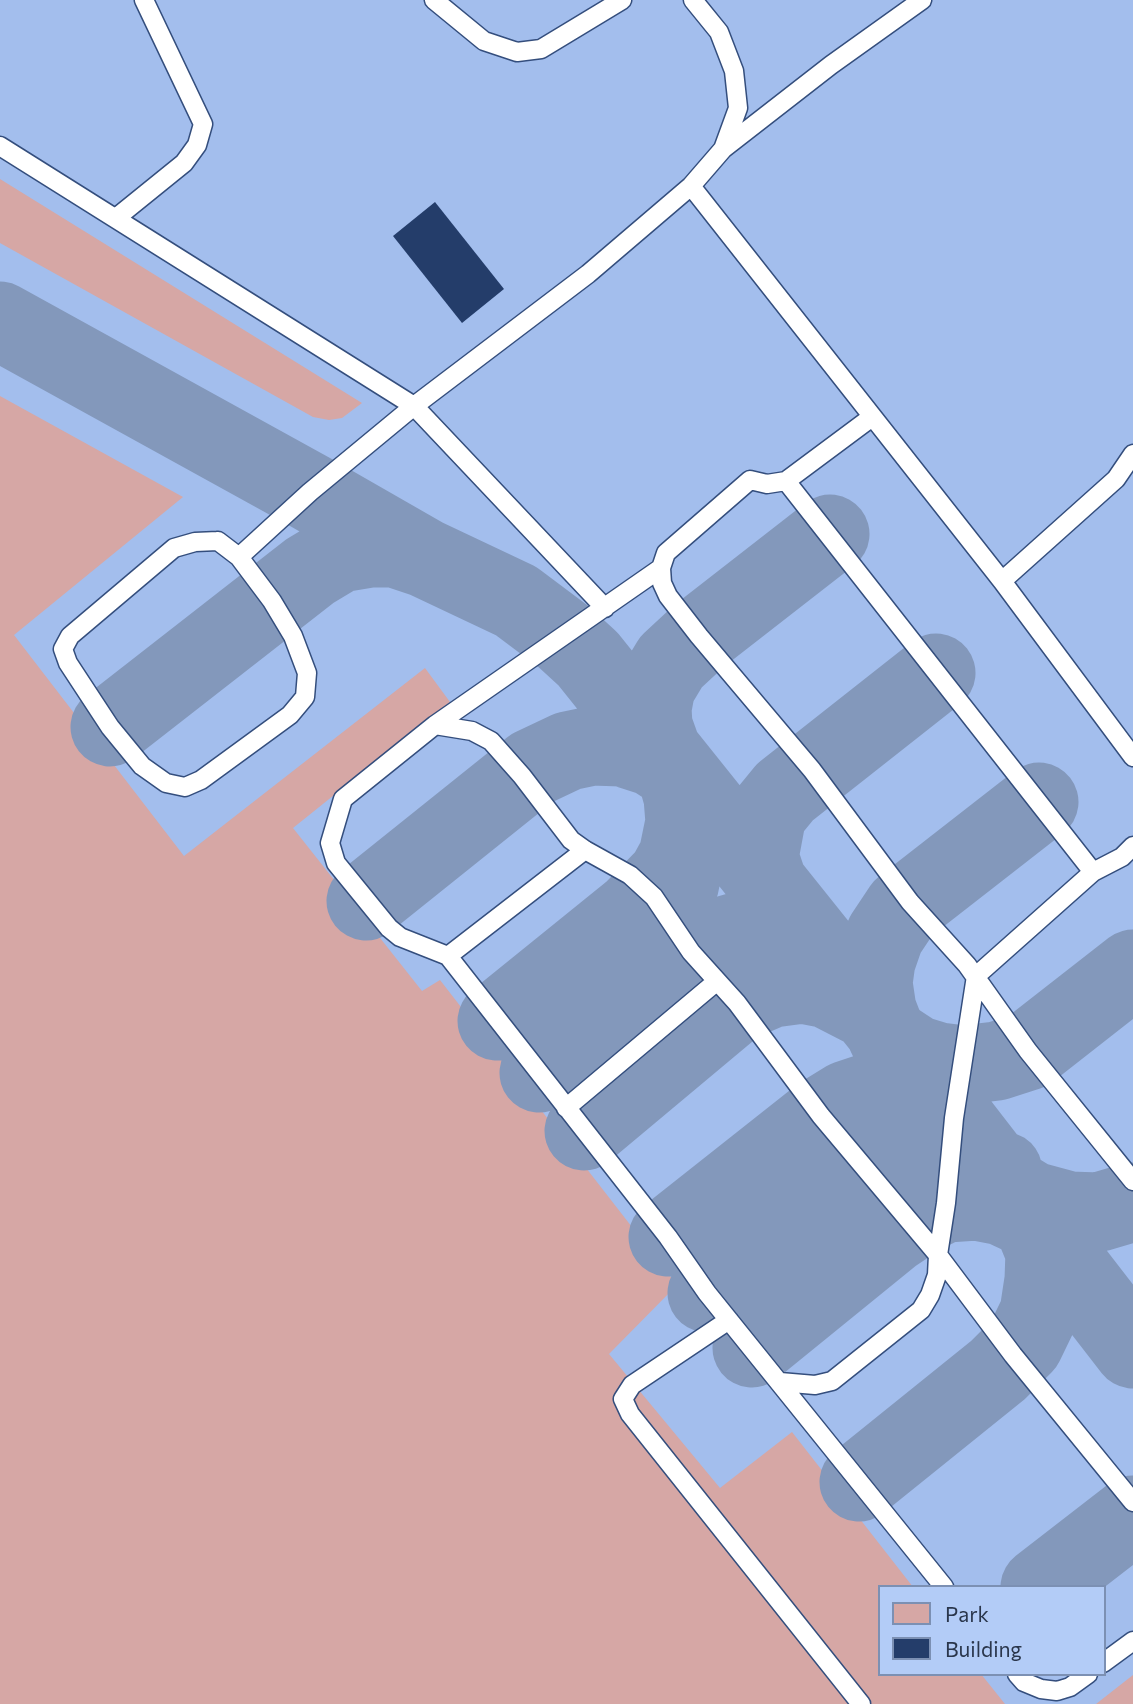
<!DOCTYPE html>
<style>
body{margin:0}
#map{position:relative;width:1133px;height:1704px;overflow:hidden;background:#b3ccf7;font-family:Commissioner,sans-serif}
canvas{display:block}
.legend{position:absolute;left:878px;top:1585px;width:228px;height:91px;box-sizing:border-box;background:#b3ccf7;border:2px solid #7c90b3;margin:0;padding:9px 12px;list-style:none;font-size:21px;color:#2a364c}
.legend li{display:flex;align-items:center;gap:14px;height:35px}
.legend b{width:35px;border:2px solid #7c90b3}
</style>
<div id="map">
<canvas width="1133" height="1704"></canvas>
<ul class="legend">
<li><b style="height:19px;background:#d6a7a5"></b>Park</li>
<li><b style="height:19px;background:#243d6a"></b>Building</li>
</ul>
</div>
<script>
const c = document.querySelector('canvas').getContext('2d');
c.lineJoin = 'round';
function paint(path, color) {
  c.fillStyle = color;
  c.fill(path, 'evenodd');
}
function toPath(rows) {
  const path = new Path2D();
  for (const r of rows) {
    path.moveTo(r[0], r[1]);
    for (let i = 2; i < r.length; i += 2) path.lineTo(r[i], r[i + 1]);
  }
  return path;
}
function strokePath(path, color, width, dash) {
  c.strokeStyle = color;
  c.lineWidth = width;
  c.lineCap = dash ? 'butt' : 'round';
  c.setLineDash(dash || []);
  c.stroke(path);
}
paint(toPath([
 [0,0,1133,0,1133,1704,0,1704],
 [879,1587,1103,1587,1103,1674,879,1674]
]), '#a3beed');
paint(toPath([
 [0,179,362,403,342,418,329,420,313,417,0,243],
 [0,396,183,497,14,635,184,856,425,668,450,702,293,828,422,991,440,980,677,1285,609,1354,720,1488,792,1432,913,1587,879,1587,879,1674,981,1674,1005,1704,0,1704],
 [1133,1675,1133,1704,1096,1704]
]), '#d6a7a5');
strokePath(toPath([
 [0,321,310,492,425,558,516,601,564,637,588,659,921,1075,1133,1349],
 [110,727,310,571,340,553,370,548,395,548,425,558],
 [663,754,653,726,652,708,656,687,671,662,699,636,830,534],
 [1039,802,903,908,885,935,876,961,873,983,877,1010,887,1036,916,1055,939,1062,963,1065,997,1061,1028,1051,1133,969],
 [769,887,759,857,767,814,785,792,936,673],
 [366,901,532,768,568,751,592,746,622,747,653,757,676,772,683,797,685,822,678,856,667,876,633,911],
 [497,1021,633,911,673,885,680,883],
 [539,1073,691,952,716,938,737,932,771,933,790,937,822,953],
 [584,1131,737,1003,772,988,802,984,828,989,865,1008],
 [1003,1171,1006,1185,1032,1201,1069,1211,1099,1212,1133,1202],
 [668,1237,821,1116,847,1100,865,1094,901,1093,954,1118],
 [707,1293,866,1169,888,1155,912,1149,954,1152,982,1165,994,1174],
 [752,1348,891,1235,919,1209,927,1196],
 [859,1482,998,1370,1024,1344,1039,1313,1044,1280,1045,1252,1032,1220,1002,1206,976,1201,946,1203,924,1213,891,1235],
 [1040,1587,1133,1515]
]), '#8398bb', 79);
paint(toPath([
 [435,202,504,289,462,323,393,236]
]), '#243d6a');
const lane = toPath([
 [434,0,484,41,517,52,541,49,622,0],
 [0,146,414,406,605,608],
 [723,149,831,65,922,0],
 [691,186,1002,581,1133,757],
 [116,218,184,163,197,145,203,124,144,0],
 [872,417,786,481,767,484,750,480,666,553,661,568,662,583,668,596,699,636,812,770,910,902,967,965,1028,1051,1133,1181],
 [786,481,1093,872],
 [218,541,239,557,272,601,293,636,307,673,305,697,290,715,201,780,185,787,166,783,142,766,110,727,68,663,63,649,70,636,174,548,195,542,218,541],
 [239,557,310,492,414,406,588,274,691,186,723,149,738,108,734,71,719,32,693,0],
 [661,568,435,725,343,799,330,843,336,863,389,928,400,937,448,956,668,1237,707,1293,944,1587],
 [1002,581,1116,479,1133,454],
 [435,725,472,731,491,741,522,776,571,840,585,850,630,875,654,897,691,952,737,1003,821,1116,938,1255,937,1275,930,1295,921,1310,832,1381,815,1385,780,1382],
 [1133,846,1122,857,1093,872,976,976,954,1118,946,1203,938,1255,1013,1355,1133,1502],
 [448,956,585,850],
 [566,1108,716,982],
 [729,1320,632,1385,623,1399,630,1414,861,1704],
 [1103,1663,1133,1641],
 [1017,1674,1024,1682,1041,1689,1057,1691,1070,1687,1088,1674]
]);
strokePath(lane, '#344e7d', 21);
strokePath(lane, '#fff', 18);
</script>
